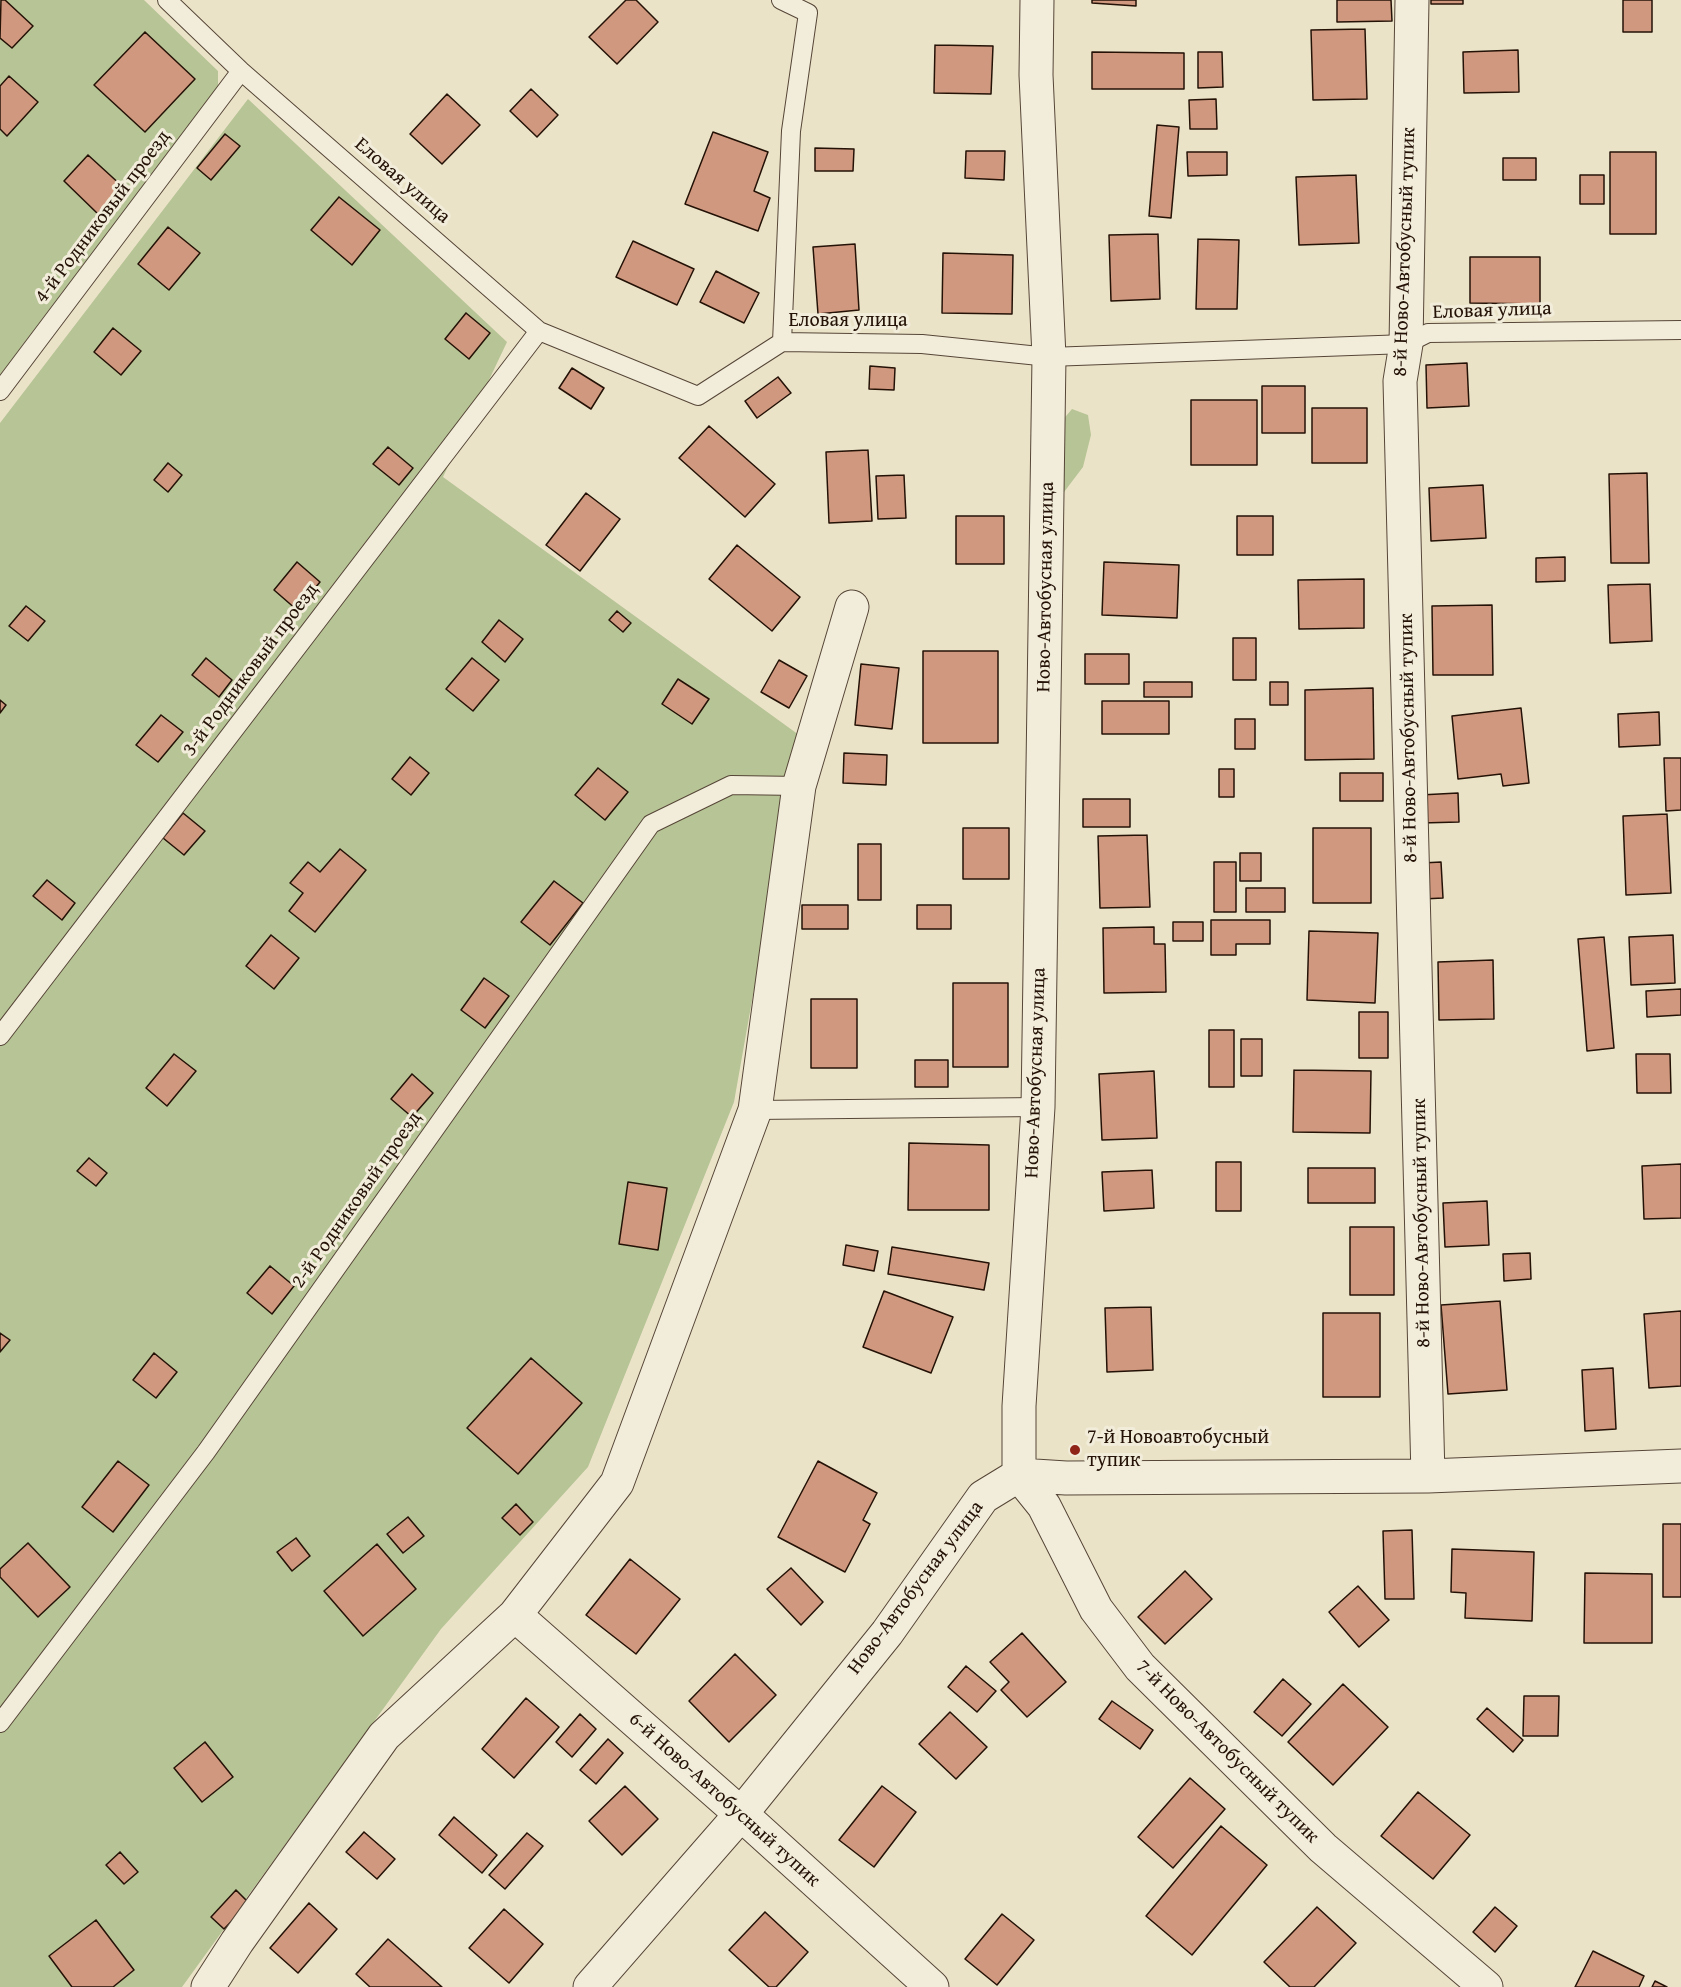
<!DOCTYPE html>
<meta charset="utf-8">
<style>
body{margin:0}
canvas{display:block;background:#ebe3c8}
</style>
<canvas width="1681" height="1987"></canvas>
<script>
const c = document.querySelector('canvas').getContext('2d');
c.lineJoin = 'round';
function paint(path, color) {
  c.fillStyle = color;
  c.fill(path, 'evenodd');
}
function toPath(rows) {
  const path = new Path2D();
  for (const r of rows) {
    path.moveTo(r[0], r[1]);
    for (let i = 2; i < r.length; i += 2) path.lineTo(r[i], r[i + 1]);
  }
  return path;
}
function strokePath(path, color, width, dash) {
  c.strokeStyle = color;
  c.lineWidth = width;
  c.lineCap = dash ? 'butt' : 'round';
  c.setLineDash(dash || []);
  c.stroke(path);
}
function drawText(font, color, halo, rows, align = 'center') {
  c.font = font + ' "Gentium Book Plus",serif';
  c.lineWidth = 6;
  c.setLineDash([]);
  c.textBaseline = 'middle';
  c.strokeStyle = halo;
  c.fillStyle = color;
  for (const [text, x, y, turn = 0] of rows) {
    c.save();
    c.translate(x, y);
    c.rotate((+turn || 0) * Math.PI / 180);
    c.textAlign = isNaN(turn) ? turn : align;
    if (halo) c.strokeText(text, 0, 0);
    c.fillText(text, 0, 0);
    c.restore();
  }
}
paint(toPath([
 [0,0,144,0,218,71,218,86,0,375],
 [248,99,507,342,443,477,799,735,734,1102,588,1467,441,1629,182,1987,0,1987,0,423],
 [1072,409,1088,415,1091,435,1083,467,1058,500,1055,429]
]), '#b7c496');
const building = toPath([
 [1,0,5,0,33,26,12,48,0,38,1,0],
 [626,0,636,0,658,22,617,64,589,37,626,0],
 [1092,0,1136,0,1136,6,1092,3,1092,0],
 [1337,0,1391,0,1392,21,1337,22,1337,0],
 [1431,0,1463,0,1463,4,1431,4,1431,0],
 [1623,0,1652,0,1652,32,1623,32,1623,0],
 [1365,29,1367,99,1313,100,1311,30,1365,29],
 [145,32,195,79,145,132,94,85,145,32],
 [935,45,993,46,991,94,934,93,935,45],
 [1518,50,1519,92,1464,93,1463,52,1518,50],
 [1092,52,1184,53,1184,89,1092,89,1092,52],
 [1198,52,1222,52,1223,87,1198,88,1198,52],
 [9,76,38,102,7,136,0,129,0,86,9,76],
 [531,89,558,115,537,137,510,111,531,89],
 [447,94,480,125,442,164,410,134,447,94],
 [1216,99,1217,129,1190,129,1189,100,1216,99],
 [1157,125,1179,127,1171,218,1149,216,1157,125],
 [713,132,768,152,754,191,770,198,758,231,685,204,713,132],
 [225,134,240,146,211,180,197,168,225,134],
 [815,148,854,149,853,171,815,171,815,148],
 [966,151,1005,151,1004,180,965,178,966,151],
 [1187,152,1227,152,1227,175,1188,176,1187,152],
 [1610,152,1656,152,1656,234,1610,234,1610,152],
 [88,155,123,187,98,214,64,181,88,155],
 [1503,158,1536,158,1536,180,1503,180,1503,158],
 [1356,175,1359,243,1299,245,1296,177,1356,175],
 [1580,175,1604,175,1604,204,1580,204,1580,175],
 [339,197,380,230,352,265,311,230,339,197],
 [168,227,200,253,169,290,138,264,168,227],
 [1158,234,1160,299,1111,301,1109,235,1158,234],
 [1198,239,1239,240,1237,309,1196,309,1198,239],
 [633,241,694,269,677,305,616,277,633,241],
 [855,244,859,310,818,314,813,247,855,244],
 [943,253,1013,255,1012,314,942,313,943,253],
 [1470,257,1540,257,1540,304,1470,303,1470,257],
 [716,271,759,293,744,323,700,302,716,271],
 [466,313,490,333,469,359,445,339,466,313],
 [113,328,141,351,121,375,94,352,113,328],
 [1467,363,1469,406,1427,408,1426,365,1467,363],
 [870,366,895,368,894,390,869,389,870,366],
 [572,368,604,388,591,409,559,388,572,368],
 [778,377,791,393,757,418,745,401,778,377],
 [1262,386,1305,386,1305,433,1262,433,1262,386],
 [1191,400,1257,400,1257,465,1191,465,1191,400],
 [1312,408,1367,408,1367,463,1312,463,1312,408],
 [709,426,775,484,745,517,679,458,709,426],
 [388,447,413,468,399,485,373,464,388,447],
 [868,450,872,521,829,523,826,452,868,450],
 [168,463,182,475,168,492,154,480,168,463],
 [1647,473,1649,563,1611,563,1609,474,1647,473],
 [904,475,906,518,878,519,876,476,904,475],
 [1483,485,1486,538,1431,541,1429,488,1483,485],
 [586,493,620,519,580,571,546,545,586,493],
 [956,516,1004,516,1004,564,956,564,956,516],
 [1237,516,1273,516,1273,555,1237,555,1237,516],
 [737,545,800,597,772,631,709,579,737,545],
 [1565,557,1565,581,1536,582,1536,558,1565,557],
 [297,562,320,582,297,610,274,590,297,562],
 [1104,562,1179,565,1177,618,1102,615,1104,562],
 [1364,579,1364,628,1299,629,1298,580,1364,579],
 [1650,584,1652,641,1610,643,1608,585,1650,584],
 [1492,605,1493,675,1433,675,1432,606,1492,605],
 [26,606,45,621,28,641,9,626,26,606],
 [617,611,631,623,623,632,609,620,617,611],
 [499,620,523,639,505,662,482,642,499,620],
 [1233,638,1256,638,1256,680,1233,680,1233,638],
 [923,651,998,651,998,743,923,743,923,651],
 [1085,654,1129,654,1129,684,1085,684,1085,654],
 [206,658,232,680,219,697,192,675,206,658],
 [472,658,499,680,473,711,446,689,472,658],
 [779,660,807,676,789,708,761,692,779,660],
 [861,664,899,668,892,729,855,725,861,664],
 [678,679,709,699,692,724,662,704,678,679],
 [1144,682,1192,682,1192,697,1144,697,1144,682],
 [1270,682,1288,682,1288,705,1270,705,1270,682],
 [1373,688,1374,759,1305,760,1305,690,1373,688],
 [0,700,6,705,0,713,0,700],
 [1102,701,1169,701,1169,734,1102,734,1102,701],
 [1521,708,1529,783,1503,786,1501,774,1458,779,1452,716,1521,708],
 [1659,712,1660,745,1619,747,1618,714,1659,712],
 [161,715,183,732,158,762,136,745,161,715],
 [1235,719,1255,719,1255,749,1235,749,1235,719],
 [844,753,887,755,886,785,843,783,844,753],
 [410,757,429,773,411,795,392,779,410,757],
 [1664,758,1681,758,1681,810,1666,811,1664,758],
 [598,768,628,792,605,820,575,795,598,768],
 [1219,769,1234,769,1234,797,1219,797,1219,769],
 [1340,773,1383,773,1383,801,1340,801,1340,773],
 [1458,793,1459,822,1421,823,1420,795,1458,793],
 [1083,799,1130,799,1130,827,1083,827,1083,799],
 [183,813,205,831,184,855,163,838,183,813],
 [1667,814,1671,893,1626,895,1623,816,1667,814],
 [963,828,1009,828,1009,879,963,879,963,828],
 [1313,828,1371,828,1371,903,1313,903,1313,828],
 [1147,835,1150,907,1100,908,1098,836,1147,835],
 [858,844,881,844,881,900,858,900,858,844],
 [340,849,366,870,315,932,289,911,303,893,290,883,308,862,320,872,340,849],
 [1240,853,1261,853,1261,881,1240,881,1240,853],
 [1214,862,1236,862,1236,912,1214,912,1214,862],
 [1441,862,1443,898,1423,899,1422,863,1441,862],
 [47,880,75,903,62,920,33,896,47,880],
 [554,881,583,903,550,945,521,922,554,881],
 [1246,888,1285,888,1285,912,1246,912,1246,888],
 [802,905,848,905,848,929,802,929,802,905],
 [917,905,951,905,951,929,917,929,917,905],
 [1211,920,1270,920,1270,944,1236,944,1236,955,1211,955,1211,920],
 [1173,922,1203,922,1203,941,1173,941,1173,922],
 [1154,927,1154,944,1165,944,1166,992,1104,993,1103,928,1154,927],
 [1309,931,1378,933,1375,1003,1307,1000,1309,931],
 [271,935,299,958,274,989,246,966,271,935],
 [1673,935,1675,983,1631,985,1629,937,1673,935],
 [1604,937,1614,1048,1587,1051,1578,939,1604,937],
 [1493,960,1494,1019,1439,1020,1438,962,1493,960],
 [484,978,509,996,485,1028,461,1010,484,978],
 [953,983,1008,983,1008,1067,953,1067,953,983],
 [1681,989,1681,1015,1647,1017,1646,991,1681,989],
 [811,999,857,999,857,1068,811,1068,811,999],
 [1359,1012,1388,1012,1388,1058,1359,1058,1359,1012],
 [1209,1030,1234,1030,1234,1087,1209,1087,1209,1030],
 [1241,1039,1262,1039,1262,1076,1241,1076,1241,1039],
 [174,1054,196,1071,167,1106,146,1088,174,1054],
 [1636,1054,1670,1054,1671,1093,1637,1093,1636,1054],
 [915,1060,948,1060,948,1087,915,1087,915,1060],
 [1294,1070,1371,1071,1370,1133,1293,1132,1294,1070],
 [1154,1071,1157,1138,1102,1140,1099,1074,1154,1071],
 [412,1074,433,1093,412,1117,391,1099,412,1074],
 [909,1143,989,1145,989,1210,908,1210,909,1143],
 [89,1158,107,1173,96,1186,77,1171,89,1158],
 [1216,1162,1241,1162,1241,1211,1216,1211,1216,1162],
 [1681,1164,1681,1218,1644,1219,1642,1166,1681,1164],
 [1308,1168,1375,1168,1375,1203,1308,1203,1308,1168],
 [1152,1170,1154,1208,1104,1211,1102,1172,1152,1170],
 [628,1182,667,1188,658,1250,619,1244,628,1182],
 [1487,1201,1489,1245,1445,1247,1443,1203,1487,1201],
 [1350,1227,1394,1227,1394,1295,1350,1295,1350,1227],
 [846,1245,878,1251,874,1271,843,1265,846,1245],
 [892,1247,989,1263,984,1290,888,1274,892,1247],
 [1530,1253,1531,1279,1504,1281,1503,1254,1530,1253],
 [270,1266,294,1286,272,1314,247,1293,270,1266],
 [884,1291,953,1317,931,1373,863,1347,884,1291],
 [1500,1301,1507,1390,1448,1394,1441,1305,1500,1301],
 [1151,1307,1153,1370,1107,1372,1105,1308,1151,1307],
 [1681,1311,1681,1386,1649,1388,1644,1314,1681,1311],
 [1323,1313,1380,1313,1380,1397,1323,1397,1323,1313],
 [0,1333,10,1340,0,1352,0,1333],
 [154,1353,177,1372,156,1398,133,1380,154,1353],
 [531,1358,582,1403,518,1474,467,1428,531,1358],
 [1613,1368,1616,1429,1585,1431,1582,1370,1613,1368],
 [118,1461,149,1485,113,1532,82,1507,118,1461],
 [818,1461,877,1493,863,1520,870,1524,845,1572,778,1537,818,1461],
 [516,1504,533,1522,520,1535,502,1518,516,1504],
 [408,1517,424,1536,403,1553,387,1534,408,1517],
 [1663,1524,1681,1524,1681,1597,1663,1597,1663,1524],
 [1412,1530,1414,1599,1385,1599,1383,1531,1412,1530],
 [296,1538,310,1556,292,1571,277,1552,296,1538],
 [28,1543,70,1587,38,1617,0,1577,0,1569,28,1543],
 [377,1544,416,1589,363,1636,324,1591,377,1544],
 [1452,1549,1534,1552,1532,1621,1465,1618,1466,1593,1451,1592,1452,1549],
 [630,1559,680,1599,636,1654,586,1615,630,1559],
 [791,1568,823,1602,801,1625,767,1589,791,1568],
 [1185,1571,1212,1599,1165,1644,1138,1617,1185,1571],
 [1585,1573,1652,1574,1652,1643,1584,1643,1585,1573],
 [1358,1586,1389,1620,1359,1647,1329,1612,1358,1586],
 [1022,1633,1066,1682,1027,1717,1001,1690,1009,1682,990,1662,1022,1633],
 [735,1654,776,1695,729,1742,689,1701,735,1654],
 [966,1666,996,1691,977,1712,948,1687,966,1666],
 [1283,1679,1311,1704,1282,1736,1254,1712,1283,1679],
 [1343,1684,1388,1727,1333,1785,1288,1742,1343,1684],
 [1524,1696,1559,1696,1558,1736,1523,1736,1524,1696],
 [526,1698,559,1727,514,1778,482,1749,526,1698],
 [1112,1701,1153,1730,1140,1749,1099,1719,1112,1701],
 [1487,1708,1523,1740,1513,1752,1477,1719,1487,1708],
 [950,1712,987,1747,956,1779,919,1744,950,1712],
 [580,1714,596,1729,572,1757,556,1742,580,1714],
 [608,1739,623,1753,596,1784,580,1770,608,1739],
 [205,1742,233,1777,202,1802,174,1768,205,1742],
 [1190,1778,1225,1809,1173,1868,1138,1837,1190,1778],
 [625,1786,658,1819,622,1855,589,1821,625,1786],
 [882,1786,916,1812,874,1867,839,1840,882,1786],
 [1418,1792,1470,1835,1433,1879,1381,1836,1418,1792],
 [454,1817,497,1855,482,1873,439,1835,454,1817],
 [1221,1826,1267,1865,1192,1955,1146,1916,1221,1826],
 [364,1832,395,1859,377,1879,346,1852,364,1832],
 [527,1833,543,1846,505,1889,489,1875,527,1833],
 [120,1852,138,1872,124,1884,106,1865,120,1852],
 [236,1890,249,1903,224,1929,211,1917,236,1890],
 [309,1903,337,1929,298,1973,270,1948,309,1903],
 [1317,1907,1356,1943,1314,1987,1290,1987,1264,1962,1317,1907],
 [1495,1907,1517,1926,1495,1952,1473,1932,1495,1907],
 [504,1909,543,1944,509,1983,469,1948,504,1909],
 [765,1912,808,1952,776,1987,769,1987,729,1950,765,1912],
 [1002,1914,1034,1940,997,1985,965,1959,1002,1914],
 [96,1920,134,1970,113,1987,72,1987,49,1956,96,1920],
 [388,1939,442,1987,370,1987,356,1974,388,1939],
 [1593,1951,1644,1976,1639,1987,1575,1987,1593,1951],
 [1655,1981,1667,1987,1652,1987,1655,1981]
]);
paint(building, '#d0987e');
strokePath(building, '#241207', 1.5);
const lane = toPath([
 [167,0,241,71,539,331,698,396,782,342,922,344,1049,357,1406,344,1428,333,1681,330],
 [781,0,808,13,791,131,782,342],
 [0,391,241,71],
 [0,1036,539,331],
 [755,1110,1038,1107],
 [0,1723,206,1452,651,824,731,785,799,786]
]);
const street = toPath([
 [1412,0,1406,344,1400,381,1428,1476],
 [1019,1475,1019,1406,1038,1107,1049,357,1036,75,1037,0],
 [1019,1475,1044,1506,1096,1609,1140,1667,1323,1848,1486,1987],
 [1019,1475,1066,1478,1428,1476,1681,1466],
 [515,1615,741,1814,932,1987],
 [208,1987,237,1942,384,1736,515,1615,617,1483,755,1110,799,786,852,607],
 [590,1987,741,1814,887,1633,983,1497,1019,1475]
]);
strokePath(lane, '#564637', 20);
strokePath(street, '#564637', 35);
strokePath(lane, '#f2eddb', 18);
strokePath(street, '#f2eddb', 33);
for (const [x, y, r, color] of [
 [1075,1450,6,"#8f2418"]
]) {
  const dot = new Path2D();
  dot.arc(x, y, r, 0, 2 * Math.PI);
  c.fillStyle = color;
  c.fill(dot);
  strokePath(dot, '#f2eddb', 2);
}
drawText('20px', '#241207', '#f2eddb', [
 ["Еловая улица",402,181,41],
 ["4-й Родниковый проезд",103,217,-53],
 ["8-й Ново-Автобусный тупик",1405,252,-88],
 ["Еловая улица",1492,311,-2],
 ["Еловая улица",848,321],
 ["Ново-Автобусная улица",1046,587,-89],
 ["3-й Родниковый проезд",251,670,-53],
 ["8-й Ново-Автобусный тупик",1409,738,-91],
 ["Ново-Автобусная улица",1036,1073,-88],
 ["2-й Родниковый проезд",357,1200,-55],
 ["8-й Ново-Автобусный тупик",1422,1223,-91],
 ["Ново-Автобусная улица",916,1588,-53],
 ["7-й Ново-Автобусный тупик",1227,1752,45],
 ["6-й Ново-Автобусный тупик",724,1800,42]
]);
drawText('20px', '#241207', '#f2eddb', [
 ["7-й Новоавтобусный",1087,1438],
 ["тупик",1087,1461]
], 'left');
</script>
